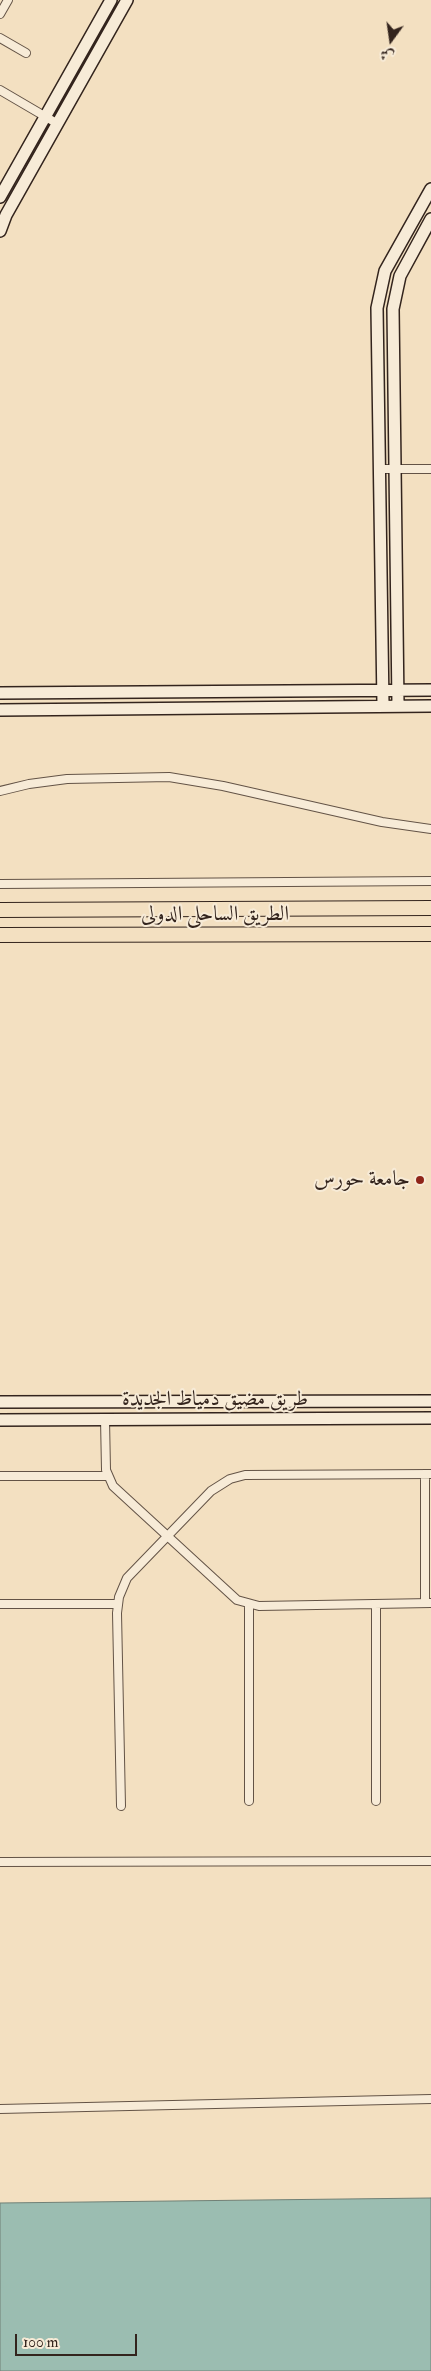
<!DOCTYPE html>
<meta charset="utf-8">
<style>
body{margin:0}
#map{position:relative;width:431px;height:2371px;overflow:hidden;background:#f3e0c1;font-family:"IM FELL Double Pica",Amiri,serif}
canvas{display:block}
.north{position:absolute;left:366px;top:15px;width:50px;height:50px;-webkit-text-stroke:4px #f7ebd7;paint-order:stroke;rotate:194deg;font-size:14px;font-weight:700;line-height:20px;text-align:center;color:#33241d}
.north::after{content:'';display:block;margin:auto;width:18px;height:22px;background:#33241d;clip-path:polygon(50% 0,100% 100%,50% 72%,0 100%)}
.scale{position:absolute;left:15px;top:2334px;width:122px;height:22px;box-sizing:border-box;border:2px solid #33241d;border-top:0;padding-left:6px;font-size:15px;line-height:18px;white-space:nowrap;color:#33241d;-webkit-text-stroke:4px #f7ebd7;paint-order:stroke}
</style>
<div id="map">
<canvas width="431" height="2371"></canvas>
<div class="north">ش</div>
<div class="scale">100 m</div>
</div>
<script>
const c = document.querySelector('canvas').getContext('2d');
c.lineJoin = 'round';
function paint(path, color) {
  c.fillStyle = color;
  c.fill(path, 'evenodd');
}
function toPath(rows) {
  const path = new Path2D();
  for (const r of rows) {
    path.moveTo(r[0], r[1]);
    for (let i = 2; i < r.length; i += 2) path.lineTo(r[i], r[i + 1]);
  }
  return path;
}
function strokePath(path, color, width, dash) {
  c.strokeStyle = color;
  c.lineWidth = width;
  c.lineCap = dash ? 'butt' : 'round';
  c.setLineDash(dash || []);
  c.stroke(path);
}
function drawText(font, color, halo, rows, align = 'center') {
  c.font = font + ' "IM FELL Double Pica",Amiri,serif';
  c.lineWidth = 4;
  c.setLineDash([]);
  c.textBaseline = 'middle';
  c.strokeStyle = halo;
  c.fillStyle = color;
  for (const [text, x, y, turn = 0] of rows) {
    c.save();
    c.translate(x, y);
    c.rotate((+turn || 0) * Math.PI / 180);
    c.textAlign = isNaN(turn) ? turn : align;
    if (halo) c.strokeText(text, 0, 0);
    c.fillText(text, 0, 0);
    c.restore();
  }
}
const water = toPath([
 [431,2198,431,2371,0,2371,0,2203,431,2198]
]);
paint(water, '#9bbdb1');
strokePath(water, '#718076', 1);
const street = toPath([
 [0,14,8,0],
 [0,38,26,53],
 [0,90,58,124],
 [379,469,431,469],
 [0,791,29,784,67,779,169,777,223,786,382,822,431,829],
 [0,884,431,881],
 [105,1419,106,1470,113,1486,237,1600,259,1606,431,1603],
 [0,1476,108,1476],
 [425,1603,425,1474],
 [0,1604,117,1604],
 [376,1604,376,1801],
 [249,1605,249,1801],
 [121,1806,117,1613,119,1597,127,1578,211,1491,230,1479,245,1475,431,1474],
 [0,1862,431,1861],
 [0,2109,431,2099]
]);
const secondary = toPath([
 [0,197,111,0],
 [0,231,6,215,127,0],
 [0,693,431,690],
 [383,705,377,308,385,271,431,189],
 [398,705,393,309,400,276,431,219],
 [0,710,431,706],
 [0,1402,431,1401],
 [0,1420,431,1418]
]);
const highway = toPath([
 [0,910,431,908],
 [0,935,431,934]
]);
strokePath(street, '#635346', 10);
strokePath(secondary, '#33241d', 14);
strokePath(highway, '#33241d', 16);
strokePath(street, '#f7ebd7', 8);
strokePath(secondary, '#f7ebd7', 11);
strokePath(highway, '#f3e0c1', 14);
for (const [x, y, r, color] of [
 [420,1180,5,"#8f2418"]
]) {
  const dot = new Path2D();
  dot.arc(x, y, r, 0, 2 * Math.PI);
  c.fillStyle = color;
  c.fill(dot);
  strokePath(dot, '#f7ebd7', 2);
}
drawText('21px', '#33241d', '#f7ebd7', [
 ["الطريق الساحلى الدولى",215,915],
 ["طريق مضيق دمياط الجديدة",215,1400]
]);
drawText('21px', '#33241d', '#f7ebd7', [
 ["جامعة حورس",410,1180]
], 'right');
</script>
